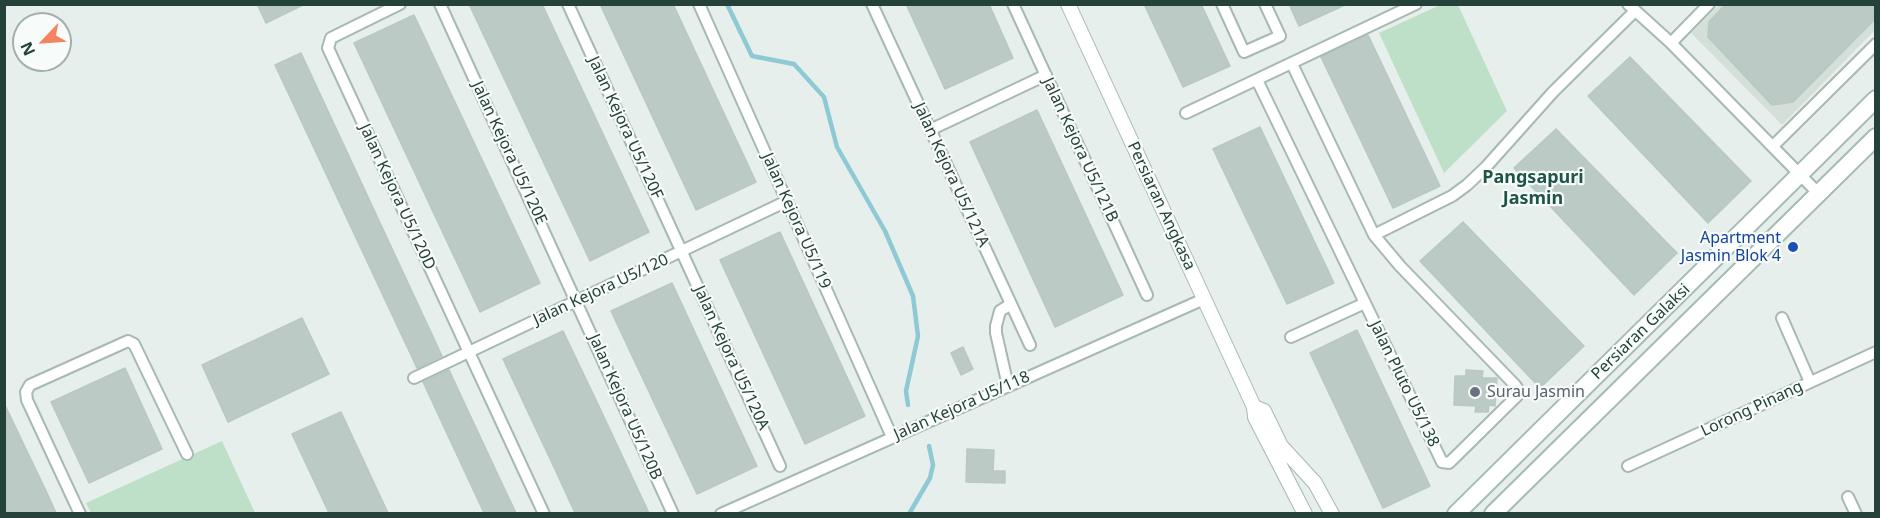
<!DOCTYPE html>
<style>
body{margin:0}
#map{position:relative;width:1880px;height:518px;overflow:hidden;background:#e6efeb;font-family:"Noto Sans",sans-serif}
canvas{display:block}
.frame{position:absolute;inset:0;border:6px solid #24423a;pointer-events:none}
.north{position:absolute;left:12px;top:12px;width:60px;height:60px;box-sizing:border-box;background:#f7fbf9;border:2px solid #a3b1ad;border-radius:50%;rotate:245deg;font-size:16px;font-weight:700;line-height:24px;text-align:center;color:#24423a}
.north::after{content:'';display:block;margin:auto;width:21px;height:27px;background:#f4845f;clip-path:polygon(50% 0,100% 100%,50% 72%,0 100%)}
</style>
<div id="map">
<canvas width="1880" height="518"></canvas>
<div class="frame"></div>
<div class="north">N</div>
</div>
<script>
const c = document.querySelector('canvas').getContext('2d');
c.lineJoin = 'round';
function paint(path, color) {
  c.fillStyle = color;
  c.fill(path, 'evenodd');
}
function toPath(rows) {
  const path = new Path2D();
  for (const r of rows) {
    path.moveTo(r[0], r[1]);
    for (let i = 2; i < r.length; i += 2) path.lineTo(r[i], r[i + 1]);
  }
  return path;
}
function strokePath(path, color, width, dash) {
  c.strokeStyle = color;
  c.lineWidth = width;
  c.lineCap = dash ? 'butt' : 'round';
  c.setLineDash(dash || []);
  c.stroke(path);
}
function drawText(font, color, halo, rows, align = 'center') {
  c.font = font + ' "Noto Sans",sans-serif';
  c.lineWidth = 4.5;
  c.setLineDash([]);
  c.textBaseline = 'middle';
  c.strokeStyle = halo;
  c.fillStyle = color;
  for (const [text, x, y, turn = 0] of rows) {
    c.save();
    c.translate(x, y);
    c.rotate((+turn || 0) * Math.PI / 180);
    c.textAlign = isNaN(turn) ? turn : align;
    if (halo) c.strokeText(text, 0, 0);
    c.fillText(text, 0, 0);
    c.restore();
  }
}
paint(toPath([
 [1719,5,1875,5,1875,30,1782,125,1691,33]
]), '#d4dfda');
paint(toPath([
 [1440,5,1458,5,1507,111,1444,173,1379,33],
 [222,441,255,513,91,513,86,503]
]), '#bfe0c8');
strokePath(toPath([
 [727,4,752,56,794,64,824,97,837,147,885,231,913,296,918,336,906,391,908,405],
 [909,514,930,478,933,465,929,446]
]), '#8ec9d4', 4.5);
const building = toPath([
 [257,4,305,4,266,23,257,4],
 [469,4,542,4,649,232,590,261,469,4],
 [600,4,673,4,756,182,696,210,600,4],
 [906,4,989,4,1013,58,945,89,906,4],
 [1144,4,1201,4,1230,66,1183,87,1144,4],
 [1289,4,1347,4,1299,26,1289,4],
 [1726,4,1875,4,1875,19,1793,102,1772,105,1708,37,1709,22,1726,4],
 [414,15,540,283,480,312,354,43,414,15],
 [1368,35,1440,186,1393,208,1321,57,1368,35],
 [301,53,442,356,417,368,275,65,301,53],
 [1630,57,1751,181,1708,223,1588,96,1630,57],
 [1037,110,1123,295,1055,327,970,142,1037,110],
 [1260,127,1334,283,1287,304,1213,149,1260,127],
 [1556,129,1677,253,1634,295,1514,168,1556,129],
 [1463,222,1584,346,1540,388,1420,261,1463,222],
 [780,232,865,416,805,444,720,260,780,232],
 [672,283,757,466,697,494,611,311,672,283],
 [302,318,329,374,228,422,202,365,302,318],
 [1357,330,1430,486,1383,508,1310,353,1357,330],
 [563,331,596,400,649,513,575,513,552,463,503,359,563,331],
 [963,347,973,369,961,375,951,353,963,347],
 [125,368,162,449,89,483,51,402,125,368],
 [449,370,498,475,516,513,484,513,423,382,449,370],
 [1466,370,1483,371,1482,378,1497,378,1495,406,1489,405,1488,412,1475,412,1476,406,1454,405,1455,376,1466,376,1466,370],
 [4,403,47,493,56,513,4,513,4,403],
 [341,412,388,513,329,513,292,434,341,412],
 [967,449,994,450,993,471,1005,471,1005,483,966,482,967,449]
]);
paint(building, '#bbcac4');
strokePath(building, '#b8c9c2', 1.5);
const minor = toPath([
 [400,4,331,38,328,48,544,514],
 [440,4,673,514],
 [568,4,780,466],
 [699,4,892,437],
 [872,4,1030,345],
 [1013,4,1147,295],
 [1222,4,1244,52,1280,36,1265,4],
 [1628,4,1671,43,1818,193],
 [1671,43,1709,4],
 [1257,80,1442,462,1449,463,1517,396,1519,391,1515,385,1400,266,1374,235,1292,64],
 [1186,113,1416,4],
 [930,130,1046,75],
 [1773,146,1876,44],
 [1374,235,1452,196,1467,185,1486,167,1553,92,1635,11],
 [1782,318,1810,382],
 [1291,337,1365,303],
 [414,378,787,201],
 [1008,386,996,333,996,326,1000,311,1011,304],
 [1628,466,1876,352],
 [1848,497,1856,514],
 [80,514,27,400,26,392,30,385,128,341,134,344,187,454],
 [721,514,1204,299]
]);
const tertiary = toPath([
 [1068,4,1254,407,1255,417,1305,514],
 [1254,407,1264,411,1281,446,1315,483,1332,514]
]);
const secondary = toPath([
 [1456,514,1876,99],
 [1493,514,1876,137]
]);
strokePath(minor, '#a8b8b2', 14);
strokePath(tertiary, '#a8b8b2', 16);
strokePath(secondary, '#a4bbb3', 20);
strokePath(minor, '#fff', 10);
strokePath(tertiary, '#fff', 14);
strokePath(secondary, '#fff', 16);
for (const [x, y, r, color] of [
 [1793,247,6,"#1a4fb4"],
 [1475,392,6,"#6b7280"]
]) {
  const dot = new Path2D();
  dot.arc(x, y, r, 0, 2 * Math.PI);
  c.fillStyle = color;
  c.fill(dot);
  strokePath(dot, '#f7fbf9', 2);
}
drawText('16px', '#24423a', '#f7fbf9', [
 ["Jalan Kejora U5/120F",625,128,65],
 ["Jalan Kejora U5/121B",1080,150,65],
 ["Jalan Kejora U5/120E",509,153,65],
 ["Jalan Kejora U5/121A",951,175,65],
 ["Jalan Kejora U5/120D",397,197,65],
 ["Persiaran Angkasa",1161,206,65],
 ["Jalan Kejora U5/119",796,221,66],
 ["Jalan Kejora U5/120",601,290,-25],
 ["Persiaran Galaksi",1641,332,-44],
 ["Jalan Kejora U5/120A",731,358,65],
 ["Jalan Pluto U5/138",1404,384,64],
 ["Jalan Kejora U5/118",962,406,-24],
 ["Jalan Kejora U5/120B",625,407,66],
 ["Lorong Pinang",1752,409,-25]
]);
drawText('16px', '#164399', '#f7fbf9', [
 ["Apartment",1781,238],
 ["Jasmin Blok 4",1781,256]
], 'right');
drawText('16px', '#5b616d', '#f7fbf9', [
 ["Surau Jasmin",1487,392]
], 'left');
drawText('bold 18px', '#1f5548', '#f7fbf9', [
 ["Pangsapuri",1533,178],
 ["Jasmin",1533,199]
]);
</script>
